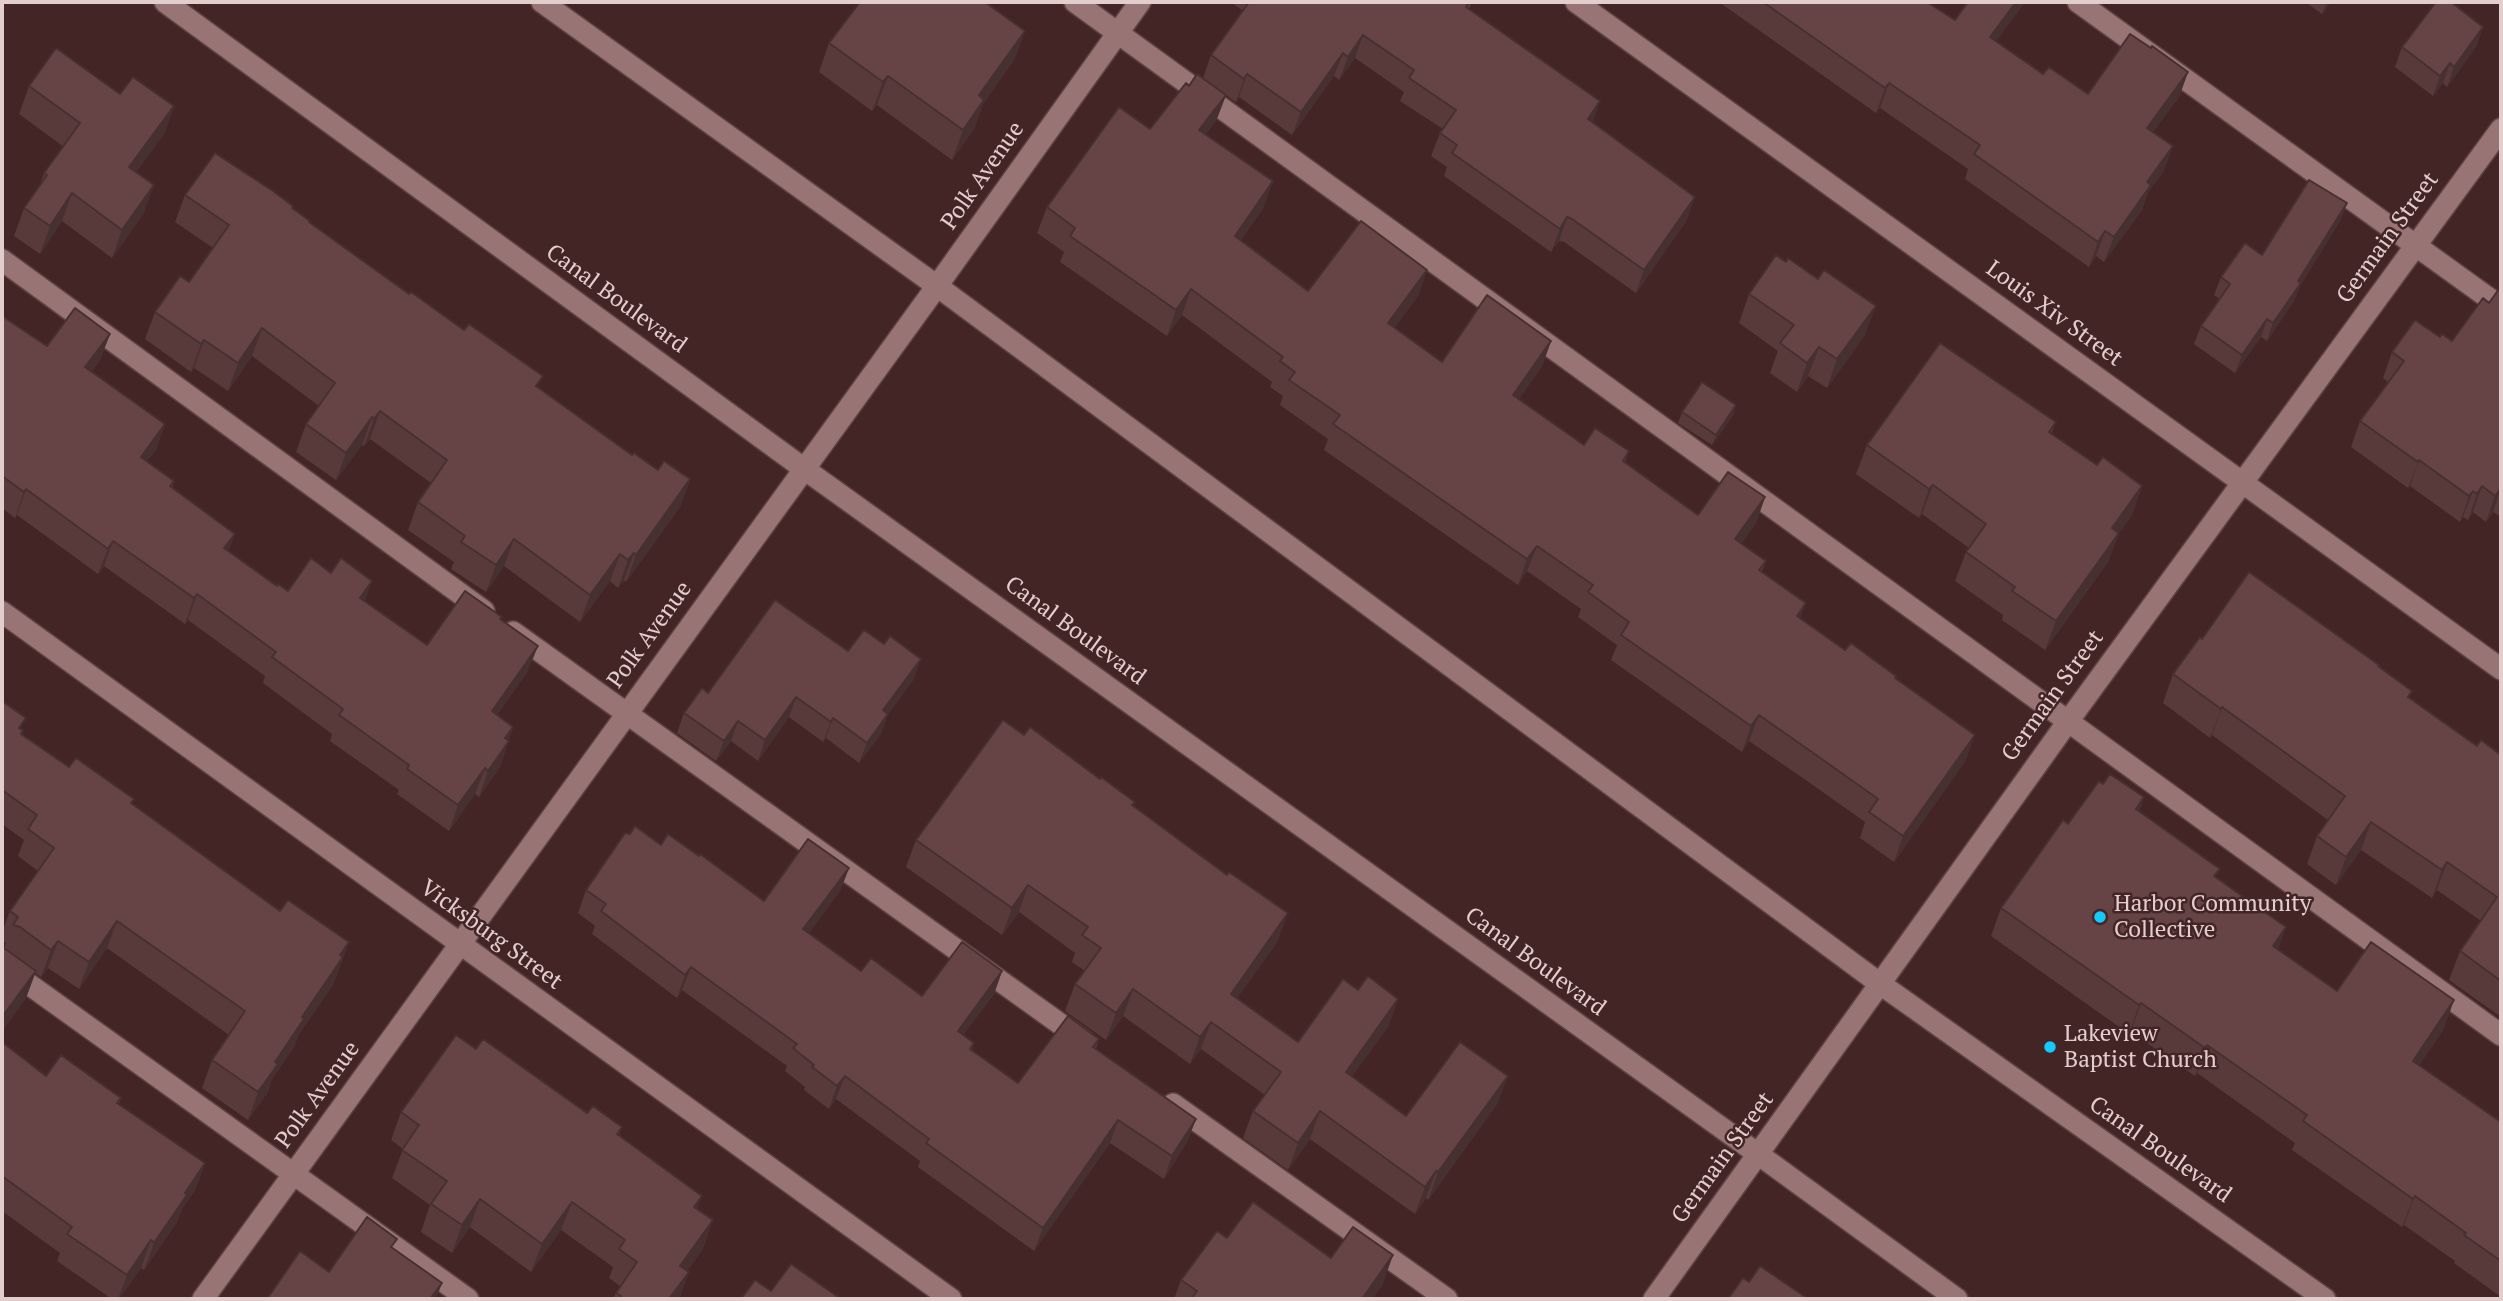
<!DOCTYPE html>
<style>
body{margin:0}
#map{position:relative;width:2503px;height:1301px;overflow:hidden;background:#442526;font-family:"PT Serif",serif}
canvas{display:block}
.frame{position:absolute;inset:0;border:4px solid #e3cece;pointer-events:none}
</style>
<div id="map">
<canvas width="2503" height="1301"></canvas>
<div class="frame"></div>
</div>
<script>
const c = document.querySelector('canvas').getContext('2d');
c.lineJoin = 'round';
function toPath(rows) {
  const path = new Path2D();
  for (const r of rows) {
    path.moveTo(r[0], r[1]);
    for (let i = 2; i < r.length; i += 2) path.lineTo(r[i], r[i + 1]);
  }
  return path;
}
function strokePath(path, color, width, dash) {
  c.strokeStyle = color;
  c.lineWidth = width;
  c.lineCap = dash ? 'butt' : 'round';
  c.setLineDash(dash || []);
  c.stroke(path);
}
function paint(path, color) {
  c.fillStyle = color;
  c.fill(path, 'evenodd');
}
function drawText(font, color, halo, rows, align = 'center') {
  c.font = font + ' "PT Serif",serif';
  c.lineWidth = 5;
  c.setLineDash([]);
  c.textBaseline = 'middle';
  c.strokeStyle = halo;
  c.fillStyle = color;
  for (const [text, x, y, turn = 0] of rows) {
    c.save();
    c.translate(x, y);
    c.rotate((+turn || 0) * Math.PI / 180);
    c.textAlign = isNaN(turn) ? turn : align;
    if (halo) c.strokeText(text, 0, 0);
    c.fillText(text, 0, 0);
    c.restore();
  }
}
const lane = toPath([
 [1075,2,2501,1035],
 [2078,2,2501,307],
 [2,260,484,611],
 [513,632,1084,1041],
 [2,965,468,1299],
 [1173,1104,1447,1299]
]);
const street = toPath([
 [1576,2,2501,669],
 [2,612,951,1299],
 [203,1299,937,286,1140,2],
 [1654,1299,2069,720,2501,129]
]);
const secondary = toPath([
 [165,2,803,468,1758,1154,1957,1299],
 [542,2,937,286,1879,983,2325,1299]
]);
strokePath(lane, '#5d4344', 24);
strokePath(street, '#5d4344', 24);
strokePath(secondary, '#5d4344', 24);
strokePath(lane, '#997474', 21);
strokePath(street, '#997474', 21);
strokePath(secondary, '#997474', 21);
paint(toPath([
 [1231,2,1472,2,1469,9,1593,122,1687,220,1636,293,1564,242,1559,241,1551,252,1444,176,1447,167,1431,156,1440,133,1443,129,1400,101,1404,92,1355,58,1339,80,1334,76,1292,135,1239,97,1236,102,1226,95,1216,121,1206,134,1264,207,1241,240,1308,291,1427,270,1418,296,1394,328,1442,362,1551,341,1542,366,1519,399,1584,445,1629,451,1625,462,1698,515,1765,497,1756,523,1741,544,1766,561,1762,571,1806,603,1800,618,1845,650,1896,678,1966,760,1894,862,1860,838,1865,822,1810,783,1749,741,1742,752,1611,660,1617,645,1578,617,1581,609,1527,571,1518,585,1324,450,1328,439,1280,405,1283,396,1270,387,1272,382,1182,315,1167,336,1060,262,1064,252,1037,233,1047,207,1150,129,1189,86,1203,78,1211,55,1243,11],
 [1719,2,1927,2,1955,20,1968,2,2025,2,1996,41,2043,74,2088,94,2188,72,2179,97,2153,132,2164,171,2148,192,2142,210,2104,262,2096,256,2089,267,1965,179,1968,169,1880,108,1876,113],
 [2305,2,2331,2,2322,14],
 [2483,27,2476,47,2447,87,2443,83,2433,96,2395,67,2402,47],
 [1025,31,1014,60,983,104,974,129,952,160,877,105,872,111,819,72,829,43],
 [29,86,120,94,174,106,164,134,136,172,144,213,112,258,62,221,40,254,14,236,24,208,40,185,44,173,64,147,19,114],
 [185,195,292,209,309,223,632,455,658,470,690,479,680,507,626,582,624,580,618,588,610,581,580,622,504,566,486,592,451,569,454,562,408,530,418,502,431,483,370,439,364,446,362,445,336,480,296,452,306,424,319,406,252,356,228,391,194,368,191,372,145,339,155,312,189,282,213,248,175,222],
 [2347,203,2340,221,2300,286,2294,301,2267,341,2261,337,2235,373,2194,344,2201,326,2220,299,2214,295,2221,277,2262,255],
 [2501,290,2501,517,2493,512,2486,522,2473,512,2468,520,2463,517,2460,522,2410,486,2408,488,2351,447,2360,421,2389,383,2383,378,2392,352,2440,337,2452,341],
 [1749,294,1865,335,1827,388,1808,376,1797,392,1770,373,1778,351,1739,323],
 [2,316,47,346,110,334,100,360,92,371,165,424,156,450,147,461,174,481,172,488,229,551,277,586,288,591,365,601,427,645,501,620,528,671,497,715,513,727,500,767,479,797,475,794,449,831,397,794,399,790,330,741,332,734,263,683,265,676,188,620,185,624,104,566,98,574,17,515,15,518,2,508],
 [1736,405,1733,415,1712,445,1678,423,1682,412],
 [2056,422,2051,434,2097,465,2142,486,2132,515,2119,533,2108,562,2045,650,2002,620,2003,615,1955,581,1966,552,1969,548,1922,514,1919,518,1856,474,1867,445],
 [2202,639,2378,667,2409,698,2477,746,2501,755,2501,1017,2449,980,2460,951,2481,921,2437,890,2432,898,2361,850,2336,885,2307,864,2317,836,2328,820,2212,735,2210,738,2163,703,2173,674],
 [848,651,914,679,888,714,881,734,859,763,826,738,823,742,789,717,758,761,731,741,716,761,677,733,684,713,708,693],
 [2,701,22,729,21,734,69,767,134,799,132,804,280,911,349,942,333,985,299,1034,294,1047,272,1079,268,1092,248,1120,202,1088,212,1060,229,1035,107,948,79,989,48,968,41,977,35,973,26,998,2,1031,2,945,4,948,6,943,2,940,2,932,10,911,38,871,18,856,24,840,2,824],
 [1024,735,1100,779,1135,802,1133,806,1278,941,1237,998,1298,1042,1358,990,1398,999,1388,1027,1352,1076,1406,1116,1498,1103,1428,1200,1426,1198,1415,1214,1310,1139,1288,1170,1243,1138,1253,1111,1265,1095,1201,1049,1190,1064,1123,1016,1106,1040,1065,1011,1075,984,1085,971,1072,962,1075,953,1019,912,1002,935,906,867,916,840],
 [2103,784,2144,797,2139,812,2216,878,2278,950,2337,991,2444,1029,2419,1065,2501,1122,2501,1297,2454,1263,2455,1261,2404,1225,2402,1227,2292,1150,2295,1143,2197,1073,2195,1076,2131,1032,2129,1034,1991,936,2001,908,2068,824],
 [661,845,764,901,849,868,840,891,809,933,861,971,922,996,1002,971,994,994,963,1035,974,1043,972,1050,1018,1083,1099,1039,1096,1049,1196,1119,1187,1142,1164,1179,1110,1143,1034,1251,918,1167,920,1161,836,1099,829,1109,804,1090,805,1087,785,1071,787,1066,682,990,677,998,592,934,595,926,578,913,586,890],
 [2,1042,46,1076,121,1098,119,1104,205,1163,195,1190,182,1209,177,1222,144,1270,141,1268,119,1299,112,1299,57,1261,60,1253,2,1211],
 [476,1049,587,1113,622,1127,619,1135,697,1209,703,1249,687,1271,689,1272,679,1299,613,1299,616,1293,620,1286,609,1278,613,1267,561,1230,531,1272,470,1227,452,1253,421,1232,430,1205,392,1178,403,1149,391,1140,401,1112],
 [1227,1238,1331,1258,1383,1284,1372,1299,1174,1299,1181,1280]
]), '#583a3b');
paint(toPath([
 [2016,2,2025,2,1981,62,1990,37],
 [2327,2,2331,2,2322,14],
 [2483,27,2476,47,2447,87,2454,67],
 [1025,31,1014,60,983,104,974,129,952,160,963,130,979,95],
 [1363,35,1355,58,1339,80,1348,57],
 [1343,53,1334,76,1292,135,1301,112],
 [2450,63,2443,83,2433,96,2440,76],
 [2188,72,2179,97,2138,153,2147,128],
 [1247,74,1239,97,1236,102,1244,79],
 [888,76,877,105,872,111,883,82],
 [1889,83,1880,108,1876,113,1885,88],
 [1226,95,1216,121,1189,155,1199,130],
 [1600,101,1592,125,1588,119],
 [174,106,164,134,119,195,129,167],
 [2173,146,2164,171,2148,192,2142,210,2104,262,2114,237,2147,182],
 [1273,181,1264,207,1226,262,1235,236],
 [154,185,144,213,112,258,122,230],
 [72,193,62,221,40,254,50,226],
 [1695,197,1687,220,1636,293,1644,270],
 [2347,203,2340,221,2300,286,2294,301,2267,341,2273,323],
 [1567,217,1559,241,1551,252,1560,229],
 [2105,231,2096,256,2089,267,2098,242],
 [1427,270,1418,296,1379,349,1388,323],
 [1191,289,1182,315,1167,336,1176,310],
 [1876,306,1865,335,1827,388,1837,359],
 [2267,319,2261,337,2235,373,2242,355],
 [262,328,252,356,228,391,238,363],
 [110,334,100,360,76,392,85,367],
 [204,340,194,368,191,372,201,344],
 [1551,341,1542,366,1504,421,1513,395],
 [1819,347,1808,376,1797,392,1807,363],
 [1736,405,1733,415,1712,445,1716,435],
 [380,411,370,439,364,446,374,419],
 [372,417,362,445,336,480,346,453],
 [165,424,156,450,132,482,141,457],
 [2419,460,2410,486,2408,488,2418,462],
 [690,479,680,507,626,582,636,555],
 [1933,485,1922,514,1919,518,1929,489],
 [2142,486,2132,515,2102,557,2112,528],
 [2482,486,2473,512,2468,520,2477,494],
 [2501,488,2493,512,2486,522,2495,496],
 [26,489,17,515,15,518,24,492],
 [2473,491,2463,517,2460,522,2469,496],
 [1765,497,1756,523,1726,565,1735,539],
 [2119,533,2108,562,2045,650,2056,621],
 [235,534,226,559,224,548],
 [514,539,504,566,486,592,496,565],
 [113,541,104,566,98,574,108,549],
 [1537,546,1527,571,1518,585,1527,559],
 [634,553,624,580,618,588,628,560],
 [620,554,610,581,580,622,590,595],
 [372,581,363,607,360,598],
 [197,594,188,620,185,624,194,598],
 [1806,603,1796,629,1797,616],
 [538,646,528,671,482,737,492,711],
 [921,659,914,679,876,730,883,710],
 [796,697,789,717,758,761,765,740],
 [2222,707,2212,735,2210,738,2221,709],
 [888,714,881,734,859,763,867,743],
 [1759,715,1749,741,1742,752,1751,726],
 [833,718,826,738,823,742,831,722],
 [738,721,731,741,716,761,724,741],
 [513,727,500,767,479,797,488,771,505,738],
 [1975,735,1966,760,1894,862,1903,836],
 [485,768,475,794,449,831,458,805],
 [2144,797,2134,826,2136,809],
 [2371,822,2361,850,2336,885,2346,857],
 [2447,862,2437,890,2432,898,2442,870],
 [849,868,840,891,795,952,803,929],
 [1028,885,1019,912,1002,935,1012,908],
 [1288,913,1278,941,1221,1021,1231,994],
 [117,921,107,948,79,989,89,962],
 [2286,927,2276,956,2273,946],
 [58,941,48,968,41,977,51,950],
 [349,942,333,985,299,1034,294,1047,272,1079,268,1092,248,1120,258,1092,275,1062],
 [691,967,682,990,677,998,685,975],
 [36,971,26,998,2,1031,2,1017],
 [1002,971,994,994,949,1054,958,1031],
 [1133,989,1123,1016,1106,1040,1116,1013],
 [1398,999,1388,1027,1336,1099,1346,1072],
 [2454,1000,2444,1029,2403,1089,2413,1061],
 [2141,1003,2131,1032,2129,1034,2139,1005],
 [1211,1022,1201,1049,1190,1064,1200,1037],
 [2207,1045,2197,1073,2195,1076,2205,1048],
 [845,1076,836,1099,829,1109,837,1086],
 [1508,1076,1498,1103,1428,1200,1438,1172],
 [1320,1111,1310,1139,1288,1170,1298,1143],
 [1196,1119,1187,1142,1164,1179,1172,1156],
 [1118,1120,1110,1143,1034,1251,1043,1228],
 [205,1163,195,1190,182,1209,177,1222,144,1270,154,1243],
 [1436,1171,1426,1198,1415,1214,1425,1187],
 [702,1196,692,1224,694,1207],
 [2415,1196,2404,1225,2402,1227,2413,1199],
 [480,1199,470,1227,452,1253,462,1225],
 [572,1202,561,1230,531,1272,542,1244],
 [713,1220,703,1249,670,1294,680,1266],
 [151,1240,141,1268,119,1299,118,1299,127,1275],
 [1393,1255,1383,1284,1372,1299,1362,1299],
 [689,1272,679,1299,669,1299],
 [442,1283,436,1299,430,1299]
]), '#473030');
const building = toPath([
 [860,2,985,2,1025,31,979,95,984,100,963,130,888,76,883,82,829,43,860,2],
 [1249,2,1470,2,1466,7,1600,101,1588,119,1695,197,1644,270,1572,219,1567,217,1560,229,1452,153,1457,145,1440,133,1456,110,1409,78,1414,70,1363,35,1348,57,1343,53,1301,112,1247,74,1244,79,1211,55,1249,2],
 [1763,2,1927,2,1955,20,1968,2,2016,2,1990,37,2043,74,2049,67,2088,94,2130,34,2151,48,2152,46,2188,72,2147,128,2173,146,2147,182,2151,185,2114,237,2105,231,2098,242,1974,154,1980,145,1889,83,1885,88,1763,2],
 [2436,2,2451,2,2483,27,2454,67,2450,63,2440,76,2402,47,2436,2],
 [56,48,120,94,133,77,174,106,129,167,154,185,122,230,72,193,50,226,24,208,47,175,44,173,80,123,29,86,56,48],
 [1197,74,1226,95,1199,130,1273,181,1235,236,1308,291,1361,221,1427,270,1388,323,1442,362,1487,295,1551,341,1513,395,1584,445,1595,428,1629,451,1623,461,1698,515,1728,472,1765,497,1735,539,1766,561,1759,570,1806,603,1797,616,1845,650,1851,643,1896,676,1895,678,1975,735,1903,836,1869,812,1878,799,1819,757,1759,715,1751,726,1621,635,1629,622,1588,592,1593,585,1537,546,1527,559,1333,424,1340,415,1289,380,1295,372,1280,361,1283,357,1191,289,1176,310,1070,236,1075,228,1047,207,1119,107,1150,129,1186,83,1189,86,1197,74],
 [215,153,273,191,293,206,292,208,310,221,309,222,409,294,411,292,464,330,469,324,543,376,536,386,632,455,634,453,658,470,664,461,690,479,636,555,634,553,628,560,620,554,590,595,514,539,496,565,461,542,465,536,418,502,447,460,380,411,374,419,372,417,346,453,306,424,335,383,262,328,238,363,204,340,201,344,155,312,180,276,189,282,229,225,185,195,215,153],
 [2309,180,2347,203,2298,281,2301,283,2273,323,2267,319,2242,355,2201,326,2230,284,2221,277,2245,243,2262,255,2309,180],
 [1776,255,1786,262,1788,258,1818,279,1824,270,1876,306,1837,359,1819,347,1807,363,1780,343,1794,325,1749,294,1776,255],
 [2499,289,2501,290,2501,488,2495,496,2482,486,2477,494,2473,491,2469,496,2419,460,2418,462,2360,421,2404,361,2392,352,2415,320,2440,337,2442,334,2452,341,2483,298,2489,303,2499,289],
 [75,308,110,334,85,367,165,424,141,457,174,481,170,486,235,534,224,548,277,586,278,584,288,591,311,558,331,573,341,558,372,581,360,598,427,645,465,591,502,617,500,619,538,646,492,711,513,727,505,738,509,741,488,771,485,768,458,805,407,769,409,765,339,715,343,709,272,657,276,652,197,594,194,598,113,541,108,549,26,489,24,492,2,476,2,316,47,346,75,308],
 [1940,343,2056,422,2049,432,2097,465,2103,457,2142,486,2112,528,2119,533,2056,621,2012,591,2015,587,1966,552,1986,524,1933,485,1929,489,1867,445,1940,343],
 [1702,382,1736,405,1716,435,1682,412,1702,382],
 [2249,572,2379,665,2378,666,2412,691,2408,697,2477,746,2481,740,2501,755,2501,981,2460,951,2497,897,2447,862,2442,870,2371,822,2346,857,2317,836,2345,796,2222,707,2221,709,2173,674,2200,637,2202,639,2249,572],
 [775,600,848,651,864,630,884,644,890,636,921,659,883,710,888,714,867,743,833,718,831,722,796,697,765,740,738,721,724,741,684,713,702,688,708,693,775,600],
 [2,701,26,718,19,728,23,730,21,734,69,767,76,758,134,799,131,803,280,911,288,900,349,942,340,955,343,957,302,1017,304,1019,275,1062,278,1064,258,1092,212,1060,245,1011,117,921,89,962,58,941,51,950,20,927,13,925,18,917,10,911,54,848,28,829,37,815,2,790,2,701],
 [1003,720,1024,735,1030,727,1100,779,1101,777,1135,802,1132,805,1227,875,1229,872,1288,913,1231,994,1298,1042,1343,979,1358,990,1368,976,1398,999,1346,1072,1406,1116,1460,1042,1508,1076,1438,1172,1436,1171,1425,1187,1320,1111,1298,1143,1253,1111,1281,1072,1211,1022,1200,1037,1133,989,1116,1013,1075,984,1101,948,1082,935,1088,927,1028,885,1012,908,916,840,1003,720],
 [2110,774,2144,797,2136,809,2220,869,2214,876,2286,927,2273,946,2337,991,2371,942,2454,1000,2413,1061,2501,1122,2501,1261,2464,1235,2466,1233,2415,1196,2413,1199,2303,1121,2307,1115,2207,1045,2205,1048,2141,1003,2139,1005,2001,908,2063,820,2068,824,2099,781,2103,784,2110,774],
 [635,826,661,845,668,834,699,856,700,854,764,901,808,839,849,868,803,929,861,971,871,958,922,996,962,942,1002,971,958,1031,974,1043,970,1049,1018,1083,1068,1016,1099,1039,1093,1047,1196,1119,1172,1156,1118,1120,1043,1228,926,1143,929,1139,845,1076,837,1086,812,1067,814,1065,793,1048,797,1044,691,967,685,975,601,911,606,904,586,890,625,833,630,834,635,826],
 [2,945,4,948,36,971,2,1017,2,945],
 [456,1035,476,1049,483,1039,587,1113,593,1106,622,1127,617,1134,702,1196,694,1207,713,1220,680,1266,689,1272,669,1299,619,1299,621,1296,616,1293,637,1262,619,1249,625,1240,572,1202,542,1244,480,1199,462,1225,431,1204,447,1181,402,1150,419,1125,401,1112,456,1035],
 [2,1042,46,1076,61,1055,121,1098,117,1103,205,1163,185,1193,187,1195,154,1243,151,1240,127,1275,67,1234,72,1227,2,1176,2,1042],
 [1253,1202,1331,1258,1353,1227,1393,1255,1362,1299,1191,1299,1197,1291,1181,1280,1217,1231,1227,1238,1253,1202],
 [367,1217,397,1239,391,1247,442,1283,430,1299,267,1299,300,1251,329,1272,367,1217],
 [791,1264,841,1299,741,1299,755,1280,771,1291,791,1264],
 [1760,1266,1807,1298,1806,1299,1728,1299,1743,1278,1749,1282,1760,1266]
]);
paint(building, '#664445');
strokePath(building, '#473030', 2);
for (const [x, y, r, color] of [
 [2100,917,7,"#13cafb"],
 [2050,1047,7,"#13cafb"]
]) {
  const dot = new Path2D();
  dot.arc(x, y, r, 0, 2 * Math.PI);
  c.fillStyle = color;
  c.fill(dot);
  strokePath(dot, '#442526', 2.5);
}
drawText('23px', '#e3cece', '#442526', [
 ["Polk Avenue",983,176,-55],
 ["Germain Street",2388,238,-54],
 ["Canal Boulevard",616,299,36],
 ["Louis Xiv Street",2054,314,36],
 ["Canal Boulevard",1075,631,36],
 ["Polk Avenue",650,635,-54],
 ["Germain Street",2053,696,-54],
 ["Vicksburg Street",491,935,36],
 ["Canal Boulevard",1535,962,36],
 ["Polk Avenue",318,1095,-54],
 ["Canal Boulevard",2160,1150,35],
 ["Germain Street",1723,1158,-54]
]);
drawText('23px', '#e3cece', '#442526', [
 ["Harbor Community",2114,904],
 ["Collective",2114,930],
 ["Lakeview",2064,1034],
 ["Baptist Church",2064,1060]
], 'left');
</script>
